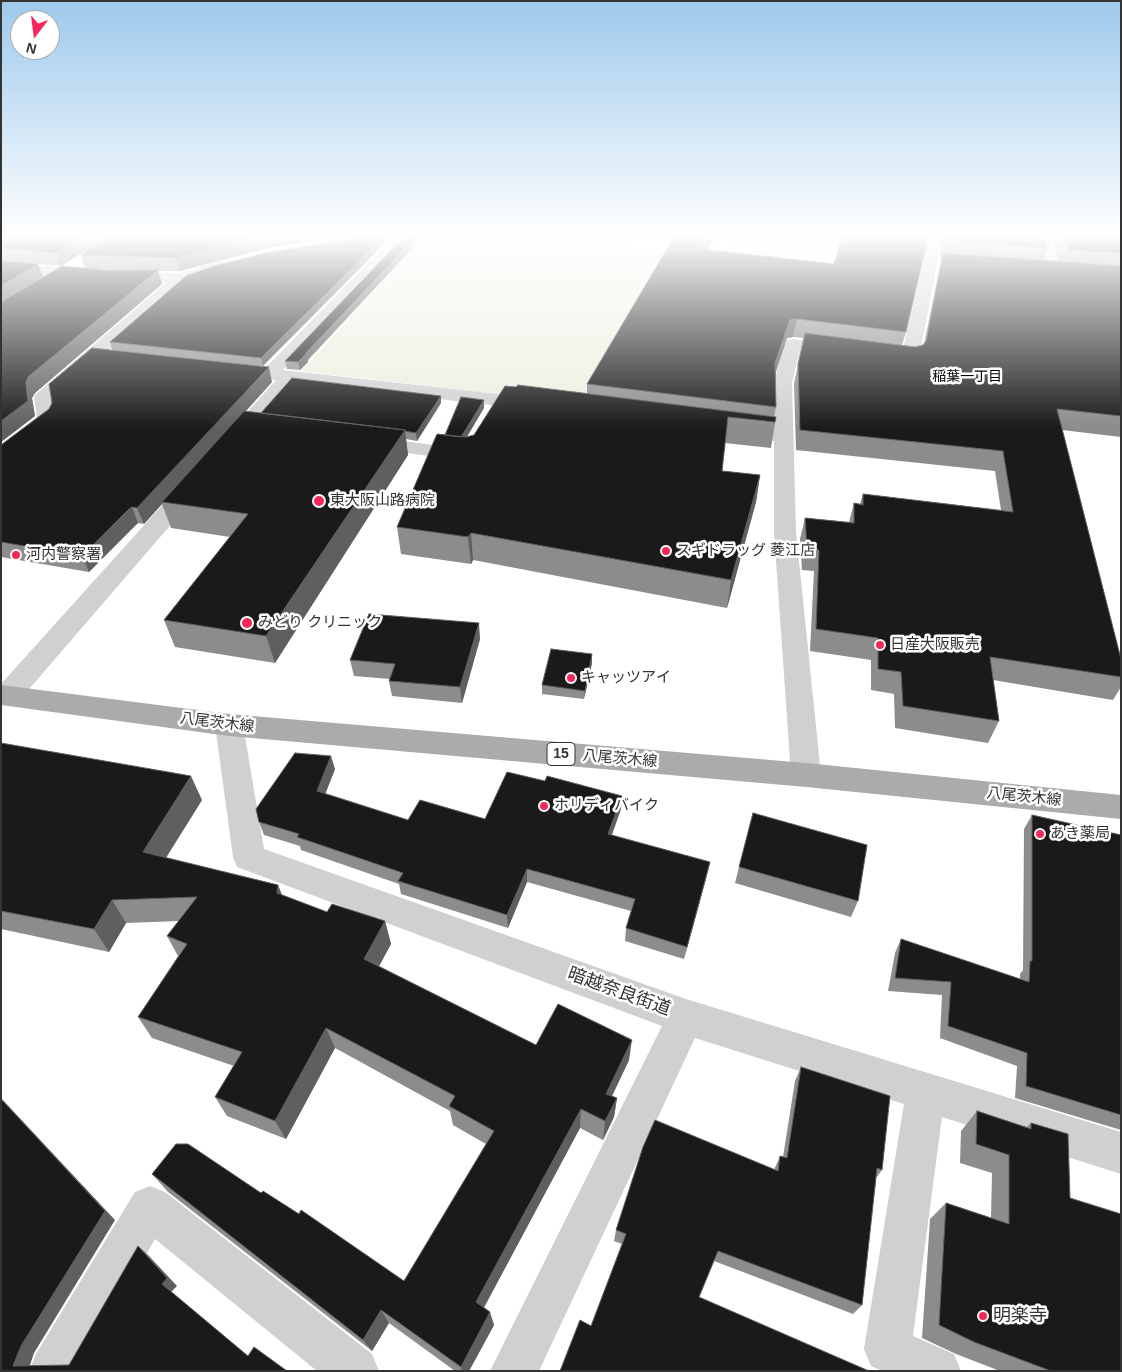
<!DOCTYPE html>
<meta charset="utf-8">
<style>
body{margin:0}
#map{position:relative;width:1122px;height:1372px;overflow:hidden;background:#fff;font-family:Arial,sans-serif}
canvas{display:block}
.frame{position:absolute;inset:0;border:2px solid #333;pointer-events:none}
.north{position:absolute;left:10px;top:10px;width:50px;height:50px;box-sizing:border-box;background:#fff;border:1px solid #adadad;border-radius:50%;rotate:195deg;font-size:14px;font-weight:700;line-height:20px;text-align:center;color:#333}
.north::after{content:'';display:block;margin:auto;width:18px;height:22px;background:#f72859;clip-path:polygon(50% 0,100% 100%,50% 72%,0 100%)}
</style>
<div id="map">
<canvas width="1122" height="1372"></canvas>
<div class="frame"></div>
<div class="north">N</div>
</div>
<script>
const c = document.querySelector('canvas').getContext('2d');
c.lineJoin = 'round';
function paint(path, color) {
  c.fillStyle = color;
  c.fill(path, 'evenodd');
}
function toPath(rows) {
  const path = new Path2D();
  for (const r of rows) {
    path.moveTo(r[0], r[1]);
    for (let i = 2; i < r.length; i += 2) path.lineTo(r[i], r[i + 1]);
  }
  return path;
}
function strokePath(path, color, width, dash) {
  c.strokeStyle = color;
  c.lineWidth = width;
  c.lineCap = dash ? 'butt' : 'round';
  c.setLineDash(dash || []);
  c.stroke(path);
}
function drawText(font, color, halo, rows, align = 'center') {
  c.font = font + ' Arial,"Noto Sans JP",sans-serif';
  c.lineWidth = 5;
  c.setLineDash([]);
  c.textBaseline = 'middle';
  c.strokeStyle = halo;
  c.fillStyle = color;
  for (const [text, x, y, turn = 0] of rows) {
    c.save();
    c.translate(x, y);
    c.rotate((+turn || 0) * Math.PI / 180);
    c.textAlign = isNaN(turn) ? turn : align;
    if (halo) c.strokeText(text, 0, 0);
    c.fillText(text, 0, 0);
    c.restore();
  }
}
paint(toPath([
 [424,237,541,237,663,251,580,404,301,371],
 [736,237,841,237,839,245,828,244,824,260,794,256,791,266,726,259]
]), '#ebf0e0');
paint(toPath([
 [394,237,409,237,283,370,533,398,540,400,543,404,540,408,533,410,294,382,240,444,233,446,226,444,223,440,226,436,276,380,227,374,224,370,227,366,233,365,265,368,394,237],
 [925,237,939,237,937,263,919,359,916,363,910,364,879,360,876,356,879,352,885,351,902,353,923,263,925,237],
 [1036,237,1050,237,1062,273,1059,276,1054,278,1049,276,1046,273,1036,237],
 [222,260,227,262,230,265,227,268,187,281,53,399,57,419,54,423,8,459,1,461,1,445,37,417,34,398,36,394,167,282,108,282,1,272,1,262,108,272,181,273,222,260],
 [793,339,840,345,846,346,849,350,846,354,840,355,800,350,792,383,796,532,821,775,817,783,806,787,795,783,791,775,774,532,774,441,737,436,730,434,727,430,730,426,737,424,774,429,774,383,784,344,787,340,793,339],
 [370,437,466,449,473,451,476,455,473,459,466,461,363,447,360,443,363,439,370,437],
 [191,481,199,482,202,487,199,492,17,703,7,706,1,704,1,684,183,482,191,481],
 [229,714,239,718,243,725,264,849,686,999,1121,1132,1121,1174,942,1117,913,1336,954,1354,961,1371,882,1371,871,1366,864,1349,904,1104,695,1038,539,1371,490,1371,662,1026,237,867,233,857,215,725,219,718,229,714],
 [150,1186,165,1192,372,1354,379,1371,317,1371,155,1239,80,1371,29,1371,36,1354,135,1192,150,1186]
]), '#d0d0d0');
paint(toPath([
 [1,685,229,714,806,763,1121,795,1121,819,806,787,229,736,1,705,1,685]
]), '#ababab');
paint(toPath([
 [1,237,107,237,61,266,38,264,43,277,103,270,148,270,85,269,81,255,107,237,324,238,267,248,180,271,158,271,162,284,35,393,32,398,35,416,1,442],
 [715,237,708,250,906,332,902,345,915,347,923,345,924,344,939,270,942,257,940,257,940,237,1045,237,1048,248,1044,260,1059,262,1051,237,1121,237,1121,437,1062,430,1121,659,1121,687,1113,700,993,680,999,721,988,743,895,728,894,694,871,690,871,660,810,651,814,571,802,570,800,539,805,518,849,522,854,503,860,504,863,494,1001,510,995,471,796,450,794,383,804,338,793,337,787,338,776,372,776,407,774,417,776,417,771,448,725,443,722,471,760,475,756,502,727,608,473,560,471,564,401,554,397,527,445,435,484,400,484,408,467,437,474,435,587,393,587,384],
 [266,253,263,366,112,350,110,342],
 [308,360,308,362,300,370,287,369,285,361],
 [272,382,246,411,261,413,441,403,417,441,406,439,408,455,275,663,175,647,164,620,230,537,171,528,162,504,144,524,138,523,134,526,89,572,1,557,1,445],
 [480,639,462,703,392,696,389,681,390,679,354,676,350,660],
 [592,663,584,699,542,694,542,685],
 [1,743,202,800,166,858,278,885,282,895,327,912,385,921,391,944,379,966,536,1045,629,1060,612,1096,617,1098,614,1117,603,1140,580,1128,484,1307,494,1325,469,1371,455,1371,389,1323,372,1351,168,1192,152,1174,261,1193,404,1281,486,1144,453,1125,450,1111,335,1048,286,1139,227,1116,215,1097,234,1066,152,1038,138,1017,178,956,167,936,179,921,126,923,109,952,1,929],
 [335,769,325,794,408,820,485,819,621,809,612,835,707,875,684,959,625,941,626,928,631,911,527,882,508,928,401,894,399,884,301,850,300,846,264,835,259,822],
 [1032,815,1121,835,1121,1130,1015,1098,1017,1066,940,1038,942,995,888,991,895,953,901,939,1020,979,1020,974,1023,970,1024,829],
 [739,867,858,901,851,917,735,883],
 [801,1067,882,1170,876,1178,862,1305,853,1314,714,1261,591,1326,622,1244,614,1241,616,1230,774,1170,780,1156,783,1157,795,1081],
 [977,1111,1027,1127,1031,1123,1070,1198,1121,1371,1000,1371,956,1354,922,1338,930,1219,946,1203,991,1218,992,1173,960,1163,961,1131]
]), '#8c8c8c');
paint(toPath([
 [81,237,107,237,61,266,56,253],
 [255,237,324,238,267,248,180,271,176,258],
 [384,237,391,237,263,366,261,358],
 [416,237,423,237,308,360,308,362,300,370,298,362,305,354],
 [708,237,715,237,699,266,701,249],
 [38,264,43,277,1,304,1,286],
 [158,270,162,284,35,393,32,398,35,416,1,442,1,421,26,383,28,377],
 [797,319,793,337,787,338,772,382,775,363,790,320],
 [269,367,272,382,164,502,162,502,162,504,144,524,137,508],
 [441,396,441,403,417,441,416,433],
 [484,400,484,408,461,446,460,438],
 [405,430,408,455,275,663,266,636],
 [760,475,756,502,727,608,731,580],
 [132,507,138,523,89,572,82,556],
 [471,533,473,560,471,564,468,537],
 [479,623,480,639,462,703,460,687],
 [592,654,592,663,584,699,585,691],
 [331,756,335,769,321,805,317,791],
 [191,776,202,800,155,875,143,852],
 [622,796,621,809,607,847,608,834],
 [710,862,707,875,684,959,687,947],
 [527,869,527,882,508,928,507,915],
 [278,885,287,908,277,893],
 [112,900,126,923,109,952,94,929],
 [385,921,391,944,371,981,364,959],
 [326,1028,335,1048,286,1139,275,1121],
 [632,1040,629,1060,604,1113,606,1094],
 [1,1098,115,1220,34,1353,28,1371,13,1366],
 [617,1098,614,1117,603,1140,605,1121],
 [581,1109,580,1128,480,1315,476,1302],
 [138,1246,148,1255,177,1286,171,1292,162,1284],
 [381,1310,389,1323,372,1351,363,1340],
 [490,1312,494,1325,469,1371,462,1371,461,1367]
]), '#5f5f5f');
const building = toPath([
 [1,237,81,237,56,253,1,248,1,237],
 [107,237,255,237,176,258,81,255,107,237],
 [360,237,384,237,261,358,110,342,186,276,214,266,266,253,360,237],
 [404,237,416,237,305,354,306,354,298,362,285,361,404,237],
 [674,237,708,237,701,249,834,264,842,237,926,237,926,246,906,332,797,319,790,320,775,363,776,407,587,384,674,237],
 [945,237,1045,237,1048,248,945,240,945,237],
 [1063,237,1121,237,1121,253,1068,250,1063,237],
 [943,253,1121,266,1121,416,1057,409,1121,659,1121,677,990,657,999,721,903,706,901,672,878,669,878,638,816,629,819,550,807,549,805,518,854,523,854,503,863,505,863,494,1013,512,1003,451,800,430,798,364,805,333,915,347,923,345,926,341,943,253],
 [1,261,38,264,1,286,1,261],
 [62,266,103,270,158,270,28,377,26,383,28,401,1,421,1,302,62,266],
 [92,348,269,367,137,508,132,507,128,510,82,556,1,542,1,445,49,409,52,403,49,384,92,348],
 [292,378,441,396,416,433,405,431,405,430,261,413,292,378],
 [518,385,776,417,775,422,728,417,722,471,760,475,731,580,471,533,468,537,397,527,437,434,466,437,474,435,505,386,516,387,518,385],
 [461,397,484,400,461,437,445,435,461,397],
 [244,411,405,430,266,636,164,620,248,514,162,502,244,411],
 [369,614,479,623,460,687,389,681,395,664,350,660,369,614],
 [551,649,592,654,585,691,542,685,551,649],
 [1,743,191,776,143,852,278,885,277,893,327,912,332,904,385,921,364,959,536,1045,558,1004,632,1040,606,1094,617,1098,605,1121,581,1109,476,1302,490,1312,461,1367,381,1310,363,1340,152,1174,176,1144,188,1144,261,1193,263,1191,299,1214,301,1210,404,1281,494,1131,449,1106,455,1096,326,1028,275,1121,215,1097,242,1052,138,1017,187,944,167,936,197,897,112,900,94,929,1,911,1,743],
 [295,753,331,756,317,791,408,820,420,800,485,819,507,772,545,781,547,776,622,796,608,834,710,862,687,947,626,928,635,899,527,869,507,915,398,881,403,873,297,837,299,834,259,822,256,809,295,753],
 [753,813,867,845,858,901,739,867,753,813],
 [1032,815,1121,835,1121,1115,1026,1086,1027,1053,948,1026,951,982,895,978,901,939,1029,982,1030,961,1032,961,1032,815],
 [801,1067,890,1096,882,1170,877,1168,862,1305,718,1251,699,1297,869,1371,560,1371,580,1320,591,1326,626,1234,616,1230,643,1147,655,1120,778,1171,780,1156,787,1158,801,1067],
 [1,1099,105,1211,21,1346,13,1366,69,1365,138,1246,167,1278,162,1284,248,1356,254,1347,287,1371,1,1371,1,1099],
 [977,1111,1031,1129,1031,1123,1068,1134,1070,1198,1121,1214,1121,1371,1051,1371,974,1342,939,1325,946,1203,1009,1224,1009,1155,976,1144,977,1111]
]);
paint(building, '#1a1a1a');
strokePath(building, '#5f5f5f', 1);
const sky = c.createLinearGradient(0, 0, 0, 429);
sky.addColorStop(0, '#9dc9ec');
sky.addColorStop(0.55, '#fff');
sky.addColorStop(1, '#ffffff00');
c.fillStyle = sky;
c.fillRect(0, 0, 1122, 429);
for (const [x, y, r, color] of [
 [319,501,6,"#f72859"],
 [666,551,5,"#f72859"],
 [16,555,5,"#f72859"],
 [247,623,6,"#f72859"],
 [880,645,5,"#f72859"],
 [571,678,5,"#f72859"],
 [544,806,5,"#f72859"],
 [1040,834,5,"#f72859"],
 [983,1316,5,"#f72859"]
]) {
  const dot = new Path2D();
  dot.arc(x, y, r, 0, 2 * Math.PI);
  c.fillStyle = color;
  c.fill(dot);
  strokePath(dot, '#fff', 2);
}
drawText('14px', '#000', '#fff', [
 ["稲葉一丁目",967,377]
]);
for (const [x, y, w] of [
 [561,754,28]
]) {
  const box = new Path2D();
  box.roundRect(x - w / 2, y - 11.5, w, 23, 4);
  c.fillStyle = '#fff';
  c.fill(box);
  strokePath(box, '#333', 1);
}
drawText('bold 14px', '#333', null, [
 ["15",561,754]
]);
drawText('15px', '#333', '#fff', [
 ["東大阪山路病院",330,501],
 ["スギドラッグ 菱江店",676,551],
 ["河内警察署",26,555],
 ["みどり クリニック",258,623],
 ["日産大阪販売",890,645],
 ["キャッツアイ",581,678],
 ["ホリディバイク",554,806],
 ["あき薬局",1050,834]
], 'left');
drawText('15px', '#333', '#fff', [
 ["八尾茨木線",217,723,7],
 ["八尾茨木線",620,759,5],
 ["八尾茨木線",1024,797,6]
]);
drawText('18px', '#333', '#fff', [
 ["暗越奈良街道",619,992,20]
]);
drawText('18px', '#333', '#fff', [
 ["明楽寺",993,1316]
], 'left');
</script>
